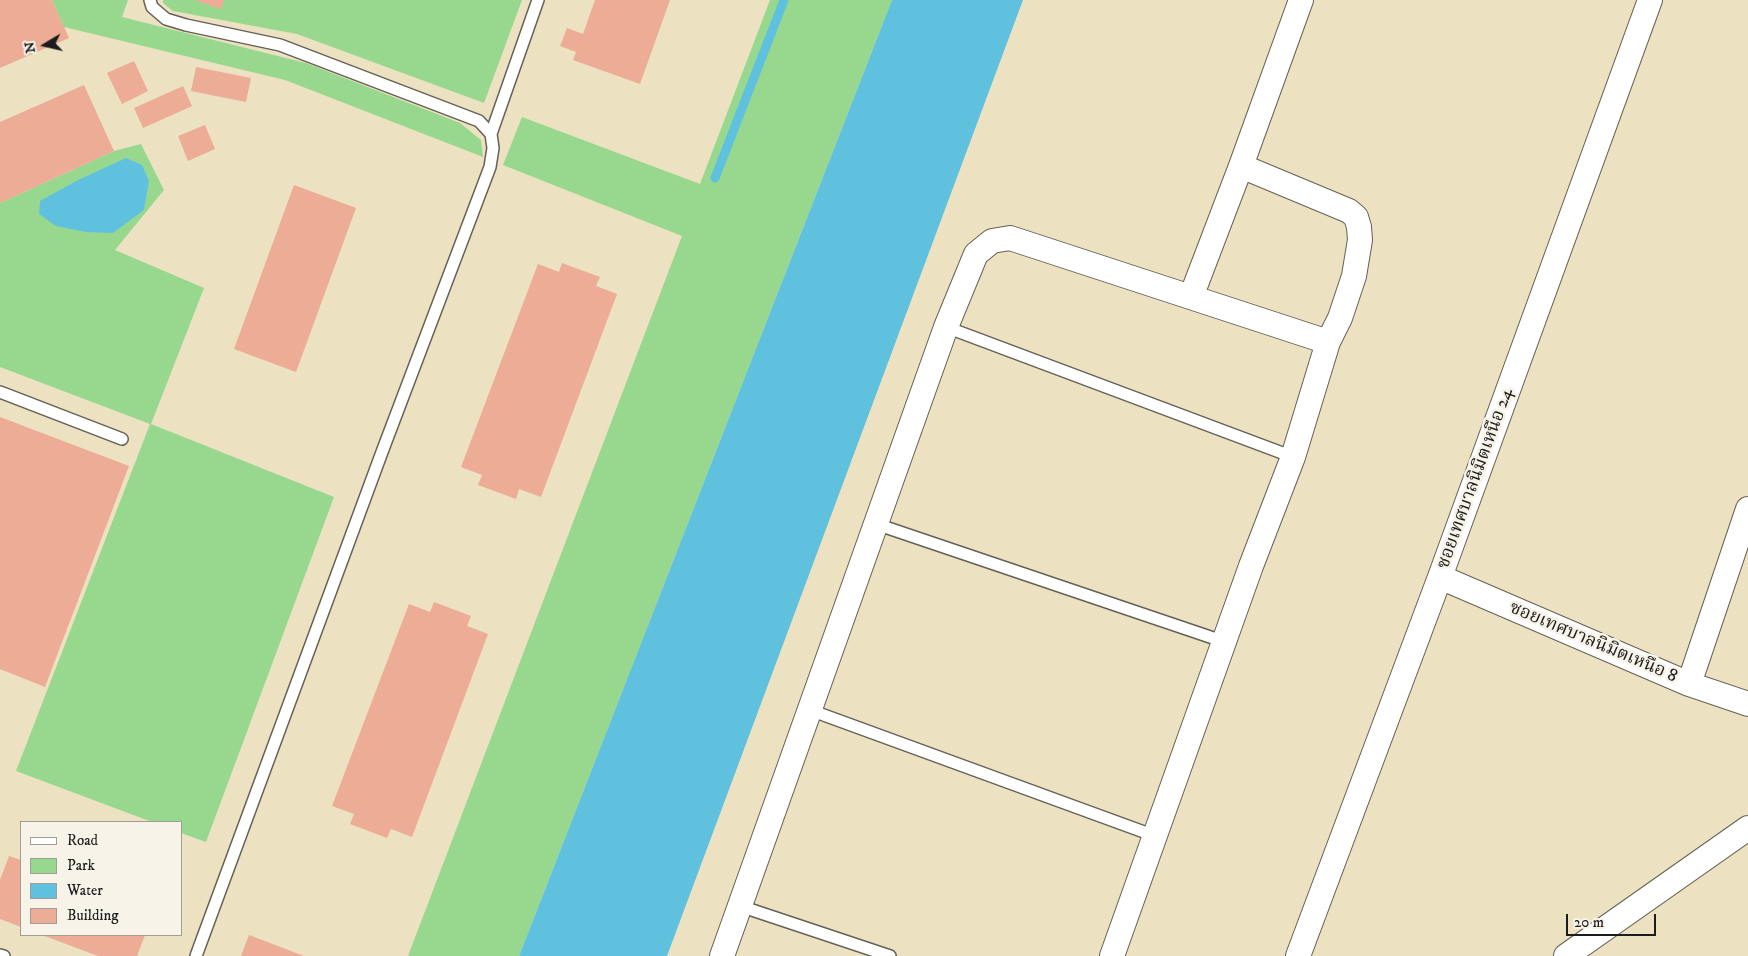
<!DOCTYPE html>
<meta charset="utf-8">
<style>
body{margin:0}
#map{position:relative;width:1748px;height:956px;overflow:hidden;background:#ece1c1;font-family:"IM FELL DW Pica",serif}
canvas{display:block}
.legend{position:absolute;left:20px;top:821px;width:162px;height:115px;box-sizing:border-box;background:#f7f3e8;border:1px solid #9f9d96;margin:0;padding:6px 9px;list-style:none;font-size:15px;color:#1c1c1c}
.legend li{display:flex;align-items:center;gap:10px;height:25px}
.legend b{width:25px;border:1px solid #9f9d96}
.north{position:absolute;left:20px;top:20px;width:50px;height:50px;-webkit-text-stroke:4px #f7f3e8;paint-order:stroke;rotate:261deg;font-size:14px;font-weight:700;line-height:20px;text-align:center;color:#1c1c1c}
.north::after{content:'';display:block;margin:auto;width:18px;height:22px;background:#1c1c1c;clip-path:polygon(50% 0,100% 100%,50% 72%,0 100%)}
.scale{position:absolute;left:1566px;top:914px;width:90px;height:22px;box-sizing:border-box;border:2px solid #1c1c1c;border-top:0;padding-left:6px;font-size:15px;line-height:18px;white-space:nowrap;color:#1c1c1c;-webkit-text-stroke:4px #f7f3e8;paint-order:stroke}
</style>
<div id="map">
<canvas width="1748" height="956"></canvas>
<ul class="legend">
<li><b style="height:6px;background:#fff"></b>Road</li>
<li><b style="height:14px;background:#98d88e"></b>Park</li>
<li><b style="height:14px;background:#60c1de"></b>Water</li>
<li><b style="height:14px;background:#ecac96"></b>Building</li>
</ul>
<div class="north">N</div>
<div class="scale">20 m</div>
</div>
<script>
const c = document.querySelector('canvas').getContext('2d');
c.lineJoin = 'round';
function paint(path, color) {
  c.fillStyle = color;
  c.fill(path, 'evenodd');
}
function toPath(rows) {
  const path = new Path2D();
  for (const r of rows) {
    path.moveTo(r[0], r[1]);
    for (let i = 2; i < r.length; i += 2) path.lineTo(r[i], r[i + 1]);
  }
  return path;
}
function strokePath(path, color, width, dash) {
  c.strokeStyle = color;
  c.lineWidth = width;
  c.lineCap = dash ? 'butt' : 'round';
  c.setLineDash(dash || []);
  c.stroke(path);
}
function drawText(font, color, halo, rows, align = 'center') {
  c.font = font + ' "IM FELL DW Pica","Noto Serif Thai",serif';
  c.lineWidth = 5;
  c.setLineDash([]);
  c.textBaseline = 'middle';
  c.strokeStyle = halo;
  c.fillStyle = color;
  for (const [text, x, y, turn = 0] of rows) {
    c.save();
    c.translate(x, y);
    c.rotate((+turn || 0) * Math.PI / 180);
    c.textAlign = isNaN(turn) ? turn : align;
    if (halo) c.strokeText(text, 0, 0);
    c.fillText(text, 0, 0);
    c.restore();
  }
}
paint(toPath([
 [52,0,128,0,122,17,306,63,460,123,481,140,483,157,285,80,64,27],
 [163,0,522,0,484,103,297,34,173,11,163,3],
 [770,0,892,0,519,956,408,956,682,236,503,165,522,117,700,184],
 [141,144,164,190,115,250,204,288,151,424,334,497,206,842,181,833,181,822,152,822,16,771,150,424,0,367,0,203,114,151]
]), '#98d88e');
paint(toPath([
 [892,0,1023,0,667,956,519,956],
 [126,158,142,165,149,181,144,210,113,233,86,232,56,226,39,214,40,201,78,180]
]), '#60c1de');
strokePath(toPath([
 [715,178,784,0]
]), '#60c1de', 9);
paint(toPath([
 [0,0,52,0,69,38,0,68],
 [194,0,224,0,221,9],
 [595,0,670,0,640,84,573,60,576,52,560,46,567,28,583,34],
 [134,61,148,91,122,104,107,73],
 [196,67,251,78,246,102,191,91],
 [84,85,114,151,0,203,0,122],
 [183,86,192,106,143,128,134,108],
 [205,125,215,149,188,161,178,136],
 [294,185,356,208,296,372,234,349],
 [562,263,600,277,596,286,617,294,541,497,519,489,516,499,478,485,482,475,461,467,538,264,559,272],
 [0,417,129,466,45,687,0,669],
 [434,602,471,616,467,626,488,634,412,837,391,829,387,838,350,824,354,814,332,806,409,604,430,612],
 [9,856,21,860,21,927,0,919,0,880],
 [42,935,145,935,137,956,98,956],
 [249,935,304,956,241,956]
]), '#ecac96');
const lane = toPath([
 [150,0,152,7,166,19,186,25,280,45,479,121,491,134,493,148,490,167,382,452,196,956],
 [491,134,538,0],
 [946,327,1293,457],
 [0,392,122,439],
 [876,524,1225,642],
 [810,710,1155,836],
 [740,906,890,956],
 [0,955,4,956]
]);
const street = toPath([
 [1241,166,1349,211,1356,217,1359,227,1360,240,1354,276,1340,318,1328,342],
 [1191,297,1241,166,1301,0],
 [1440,577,1689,684,1748,704],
 [1689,684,1748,509],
 [722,956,946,327,976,254,992,241,1010,238,1328,342,1293,457,1251,566,1112,956],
 [1298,956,1440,577,1650,0],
 [1566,956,1748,828]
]);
strokePath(lane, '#656156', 14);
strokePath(street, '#656156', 26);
strokePath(lane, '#fff', 11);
strokePath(street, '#fff', 24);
drawText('18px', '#1c1c1c', '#f7f3e8', [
 ["ซอยเทศบาลนิมิตเหนือ 24",1476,479,-70],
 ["ซอยเทศบาลนิมิตเหนือ 8",1593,643,23]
]);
</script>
